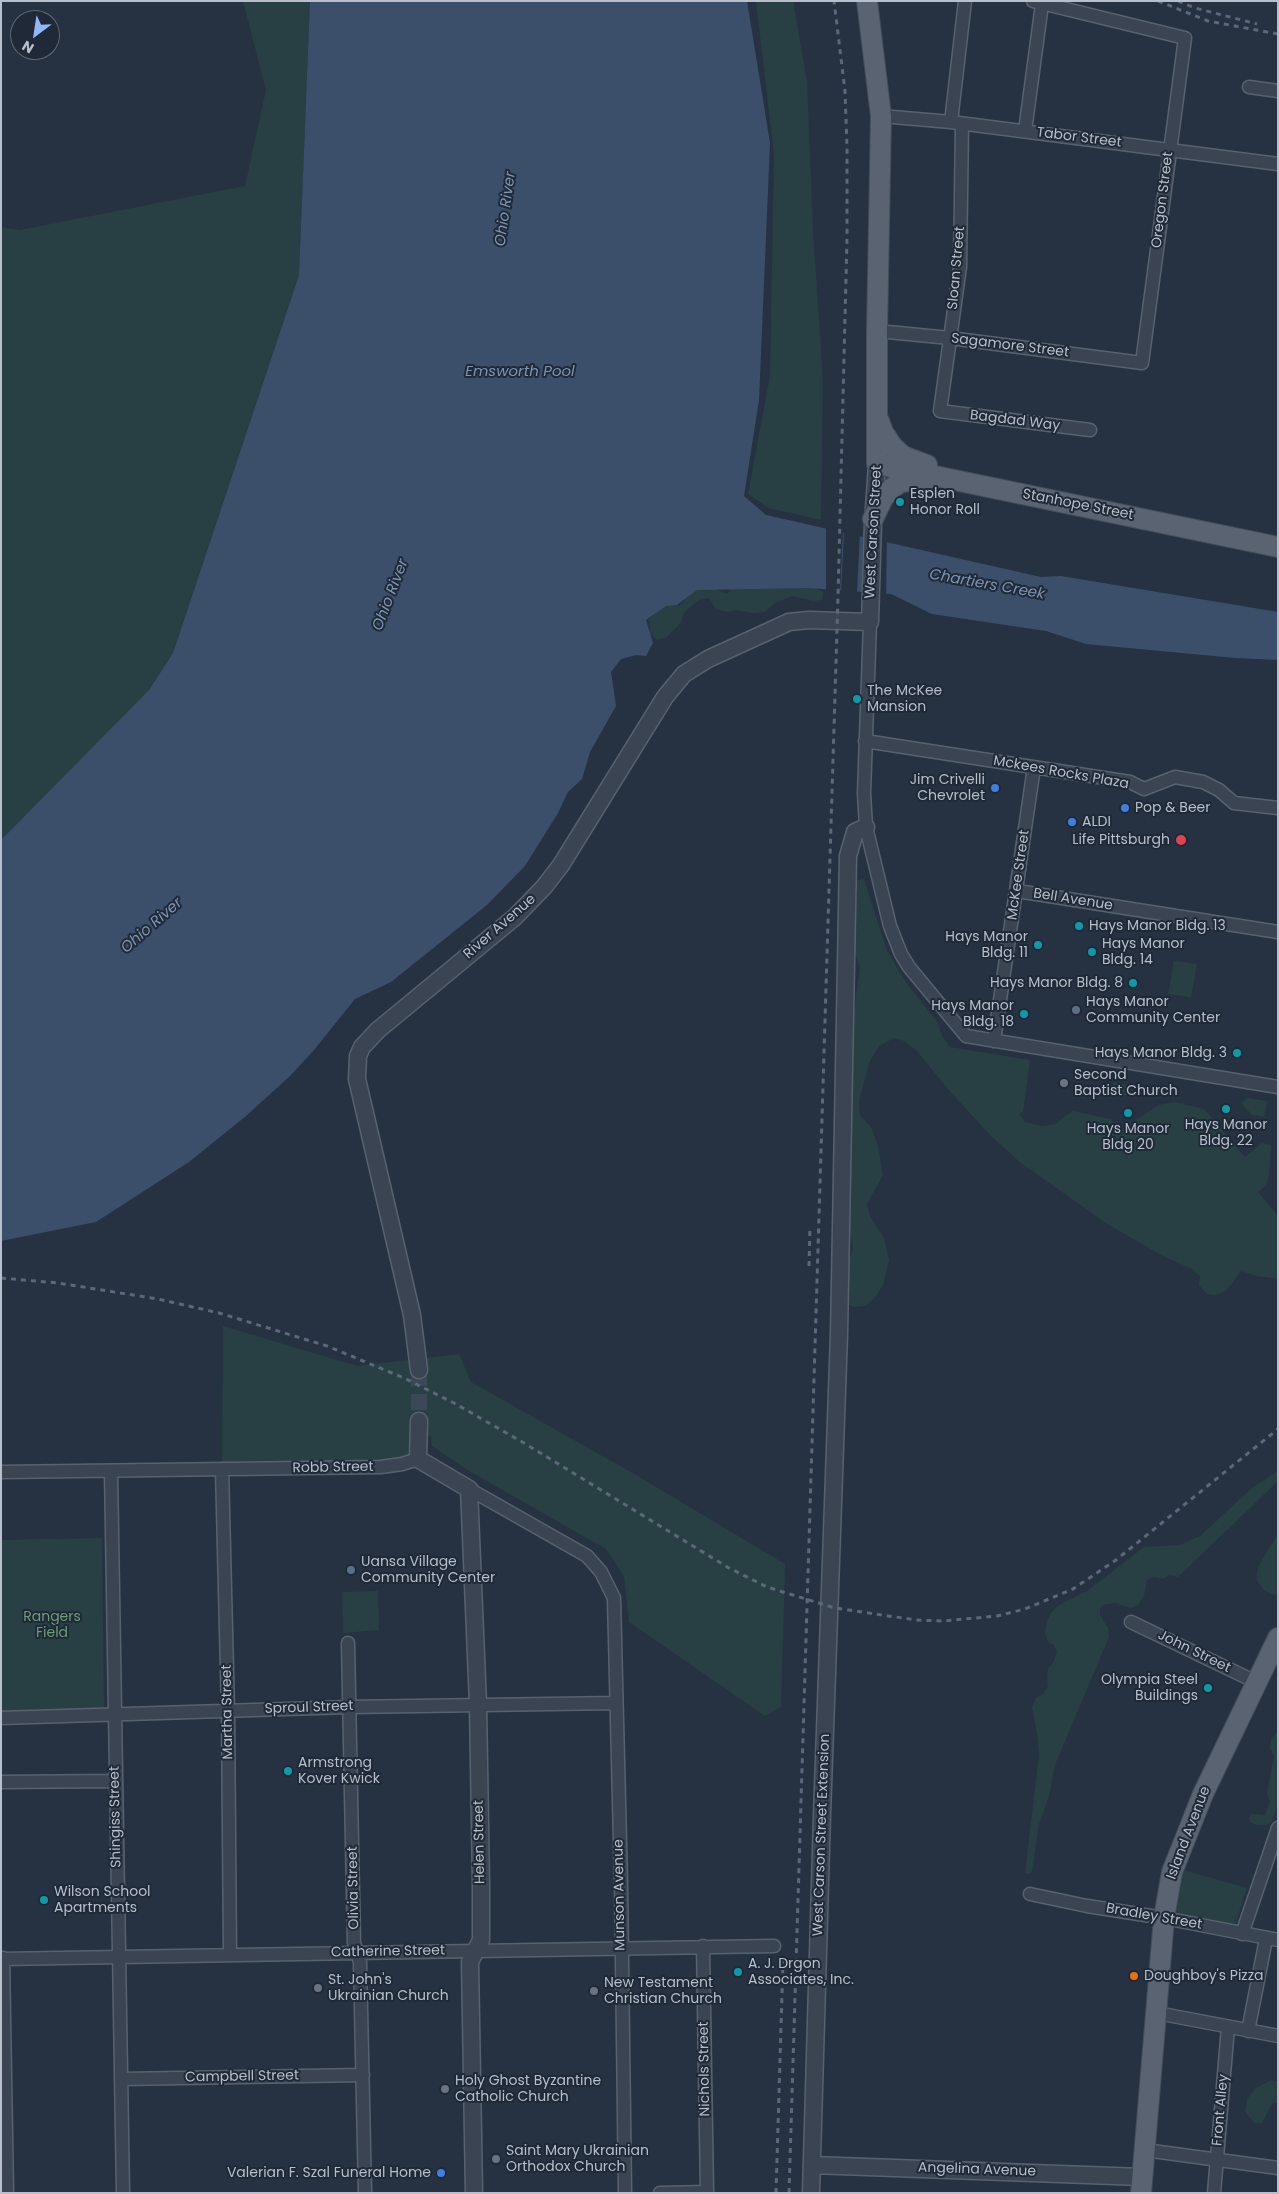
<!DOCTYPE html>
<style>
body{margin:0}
#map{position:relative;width:1279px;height:2194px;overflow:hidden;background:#263242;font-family:Poppins,sans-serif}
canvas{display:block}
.frame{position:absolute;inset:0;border:2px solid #b7bfcc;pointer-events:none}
.north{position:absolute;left:10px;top:10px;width:50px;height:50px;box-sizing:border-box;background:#1f2937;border:1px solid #5c6573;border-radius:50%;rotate:211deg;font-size:14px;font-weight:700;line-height:20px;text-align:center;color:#b7bfcc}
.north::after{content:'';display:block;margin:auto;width:18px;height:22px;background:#8fb8f9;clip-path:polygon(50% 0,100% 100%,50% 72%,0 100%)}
</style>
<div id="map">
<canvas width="1279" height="2194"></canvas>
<div class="frame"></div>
<div class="north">N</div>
</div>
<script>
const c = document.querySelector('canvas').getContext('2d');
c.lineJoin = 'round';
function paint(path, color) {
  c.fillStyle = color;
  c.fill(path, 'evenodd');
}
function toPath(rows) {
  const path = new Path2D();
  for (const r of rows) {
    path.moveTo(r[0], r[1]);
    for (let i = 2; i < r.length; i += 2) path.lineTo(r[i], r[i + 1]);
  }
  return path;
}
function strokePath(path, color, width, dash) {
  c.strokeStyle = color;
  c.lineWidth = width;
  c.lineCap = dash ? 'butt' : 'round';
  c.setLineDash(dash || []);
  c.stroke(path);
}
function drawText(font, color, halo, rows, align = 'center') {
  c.font = font + ' Poppins,sans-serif';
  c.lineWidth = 4;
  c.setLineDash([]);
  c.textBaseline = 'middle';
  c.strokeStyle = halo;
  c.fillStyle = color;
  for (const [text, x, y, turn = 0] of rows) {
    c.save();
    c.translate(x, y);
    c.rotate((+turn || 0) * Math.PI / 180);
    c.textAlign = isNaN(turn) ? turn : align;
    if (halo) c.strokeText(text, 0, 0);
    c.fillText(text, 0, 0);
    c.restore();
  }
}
paint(toPath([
 [243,1,310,1,299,275,173,653,149,690,1,840,1,227,20,230,245,186,266,90],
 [756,1,793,1,807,82,813,231,823,381,821,520,769,508,748,494,770,376,774,155],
 [734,583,815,588,823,592,822,600,813,601,792,596,775,603,765,612,752,613,737,610,726,612,716,609,709,598,699,600,684,612,681,622,667,637,657,640,650,633,649,619,665,605,680,605,695,590,713,588,727,594],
 [864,879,887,951,908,985,938,1023,942,1036,950,1047,1030,1060,1023,1112,1019,1113,1025,1122,1042,1126,1056,1124,1065,1116,1073,1111,1111,1119,1119,1131,1159,1105,1174,1102,1204,1109,1245,1157,1262,1143,1271,1145,1269,1175,1266,1185,1258,1192,1278,1216,1278,1279,1257,1276,1241,1271,1227,1290,1216,1295,1207,1294,1199,1285,1200,1276,1192,1269,1161,1255,1106,1223,1021,1163,991,1136,948,1089,916,1050,904,1041,894,1038,879,1046,869,1063,859,1101,860,1115,871,1127,878,1146,883,1175,867,1204,870,1216,884,1238,889,1260,883,1285,875,1298,865,1306,854,1307,844,1303,845,1267,853,1250,850,1232,840,1215,844,1074,860,969,848,931,849,882],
 [1174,961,1197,964,1191,997,1168,994],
 [1115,1082,1128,1085,1127,1095,1123,1097,1109,1095,1110,1086],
 [1248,1098,1267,1101,1264,1117,1252,1115,1241,1103],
 [223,1326,357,1366,459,1354,471,1382,636,1475,785,1564,781,1707,765,1716,629,1622,624,1576,606,1549,471,1472,432,1446,431,1436,412,1435,411,1461,222,1469],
 [1278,1471,1278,1481,1178,1577,1170,1575,1162,1579,1154,1577,1147,1580,1144,1595,1139,1604,1131,1608,1115,1603,1103,1605,1100,1609,1100,1615,1108,1628,1109,1637,1055,1765,1049,1796,1039,1824,1032,1871,1029,1874,1025,1873,1039,1754,1037,1732,1032,1707,1036,1698,1043,1694,1048,1687,1047,1677,1048,1669,1054,1661,1057,1652,1054,1645,1048,1642,1045,1632,1047,1621,1051,1613,1059,1605,1087,1591,1144,1547,1180,1545,1200,1536,1252,1488],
 [1278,1534,1278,1595,1271,1594,1264,1590,1256,1579,1258,1567],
 [102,1538,104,1711,1,1713,1,1540],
 [378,1591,379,1630,343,1633,342,1592],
 [1278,1726,1278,1804,1272,1821,1266,1825,1257,1825,1250,1822,1249,1818,1252,1814,1265,1815,1270,1802,1267,1793,1274,1756,1270,1748,1271,1739,1277,1732],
 [1183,1870,1247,1888,1235,1925,1179,1914,1177,1911],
 [1272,2080,1278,2082,1278,2102,1272,2104,1262,2123,1254,2123,1245,2111,1247,2099,1256,2088]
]), '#284043');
paint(toPath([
 [310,1,747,1,770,143,759,400,744,496,766,515,1041,577,1061,576,1278,612,1278,660,1235,658,1086,644,1046,631,932,614,891,594,809,588,697,590,677,605,666,606,646,620,653,643,646,656,636,655,621,659,611,672,616,706,590,752,582,779,568,792,558,813,525,866,487,905,391,982,355,999,314,1050,290,1076,246,1116,189,1162,96,1222,1,1241,1,840,149,690,173,653,299,275]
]), '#3b4f6b');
paint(toPath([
 [826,527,843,529,840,593,826,592],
 [844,530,860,533,857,594,841,593],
 [863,534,887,539,886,595,862,594]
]), '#263242');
strokePath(toPath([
 [419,1370,419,1421]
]), '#3c4757', 16, [16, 8]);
const minor = toPath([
 [1249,87,1278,91],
 [881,116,951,122,1278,164],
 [951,122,965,1],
 [962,124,960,267,940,411,1090,430],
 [1025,131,1042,4],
 [877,331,950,338,1142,363,1185,38,1033,1],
 [870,622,864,793,866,827,890,926,901,954,909,967,966,1036,1278,1087],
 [865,741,1130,782,1144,789,1175,777,1203,782,1219,790,1234,803,1278,808],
 [1017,891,1278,932],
 [994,1041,1034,767],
 [222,1469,228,1711,230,1955],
 [111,1471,123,2193],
 [1,1472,381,1467,402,1464,418,1459],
 [469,1489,587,1556,601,1572,614,1598,621,1883,625,2193],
 [1131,1622,1256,1682],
 [348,1643,354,1943,360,1962,365,2193],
 [1,1718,349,1707,616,1703],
 [1,1782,115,1781],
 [1030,1894,1087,1906,1164,1918,1278,1940],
 [1242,1934,1278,1828],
 [703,1946,707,2193],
 [3,1958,7,2193],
 [1,1959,774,1946],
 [1157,2013,1278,2036],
 [1248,2031,1266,1939],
 [121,2079,363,2075],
 [1145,2150,1278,2168],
 [660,2193,707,2192],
 [1214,2193,1228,2027]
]);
const tertiary = toPath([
 [419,1370,412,1315,357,1079,358,1056,362,1047,378,1030,515,917,544,887,561,865,665,697,684,674,708,659,789,622,809,620,870,622,873,523,877,464],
 [419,1421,418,1459,469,1489,478,1704,481,1885,481,1940,470,1962,474,2193],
 [812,2165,1142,2177],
 [811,2193,822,1815,839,1334,848,856,855,832,866,827]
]);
const primary = toPath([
 [867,1,881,116,877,331,877,464,1278,547],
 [879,421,883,432,893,447,903,456,927,465],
 [873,519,883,498,892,488,901,482,927,479],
 [1141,2193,1164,1918,1172,1872,1203,1794,1278,1638]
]);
strokePath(minor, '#58626f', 15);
strokePath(tertiary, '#58626f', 19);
strokePath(primary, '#444d5b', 22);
strokePath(minor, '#3a4452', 12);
strokePath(tertiary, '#3a4452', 16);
strokePath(primary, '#596372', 20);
strokePath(toPath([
 [1158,1,1208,21,1278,34],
 [1178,1,1195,8,1257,24],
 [809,1266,810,1228],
 [1,1278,58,1283,158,1299,219,1313,327,1346,404,1378,454,1403,524,1443,729,1568,767,1587,835,1608,916,1620,943,1621,997,1616,1025,1609,1073,1589,1116,1560,1278,1429],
 [776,2193,783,1961],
 [789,2193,838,597,847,238,847,147,845,91,834,1]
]), '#5c6879', 3, [5, 5]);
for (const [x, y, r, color] of [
 [900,502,5,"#0f9aa8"],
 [857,699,5,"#0f9aa8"],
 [995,788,5,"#3f7fe0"],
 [1125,808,5,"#3f7fe0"],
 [1072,822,5,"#3f7fe0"],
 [1181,840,6,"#e0444e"],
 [1079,926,5,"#0f9aa8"],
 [1038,945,5,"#0f9aa8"],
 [1092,952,5,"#0f9aa8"],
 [1133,983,5,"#0f9aa8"],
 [1076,1010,5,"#5c6f8a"],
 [1024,1014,5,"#0f9aa8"],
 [1237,1053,5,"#0f9aa8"],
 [1064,1083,5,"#6b7280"],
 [1226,1109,5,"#0f9aa8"],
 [1128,1113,5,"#0f9aa8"],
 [351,1570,5,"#5c6f8a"],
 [1208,1688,5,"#0f9aa8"],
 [288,1771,5,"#0f9aa8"],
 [44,1900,5,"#0f9aa8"],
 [738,1972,5,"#0f9aa8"],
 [1134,1976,5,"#e8710a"],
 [318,1988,5,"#6b7280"],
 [594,1991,5,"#6b7280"],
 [445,2089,5,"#6b7280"],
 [496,2159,5,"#6b7280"],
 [441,2173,5,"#3f7fe0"]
]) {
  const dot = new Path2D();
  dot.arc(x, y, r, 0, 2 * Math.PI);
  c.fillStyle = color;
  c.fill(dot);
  strokePath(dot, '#1f2937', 2);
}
drawText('14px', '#b7bfcc', '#1f2937', [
 ["Tabor Street",1079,138,7],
 ["Oregon Street",1163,200,-83],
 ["Sloan Street",957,268,-85],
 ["Sagamore Street",1010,346,7],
 ["Bagdad Way",1015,421,7],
 ["Stanhope Street",1078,505,11],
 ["West Carson Street",874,532,-87],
 ["Mckees Rocks Plaza",1061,773,10],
 ["McKee Street",1019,875,-82],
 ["Bell Avenue",1073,900,9],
 ["River Avenue",500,927,-41],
 ["Robb Street",333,1468,-1],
 ["John Street",1194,1652,26],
 ["Sproul Street",309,1708,-2],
 ["Martha Street",228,1712,-91],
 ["Shingiss Street",116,1817,-91],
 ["Island Avenue",1189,1833,-69],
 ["West Carson Street Extension",822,1835,-88],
 ["Helen Street",480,1842,-91],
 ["Olivia Street",354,1888,-91],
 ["Munson Avenue",620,1895,-91],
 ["Bradley Street",1154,1917,10],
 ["Catherine Street",388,1952,-1],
 ["Nichols Street",705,2069,-91],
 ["Campbell Street",242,2077,-1],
 ["Front Alley",1221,2110,-85],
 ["Angelina Avenue",977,2170,2]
]);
drawText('14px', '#b7bfcc', '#1f2937', [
 ["Esplen",910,494],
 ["Honor Roll",910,510],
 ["The McKee",867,691],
 ["Mansion",867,707],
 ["Jim Crivelli",985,780,"right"],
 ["Chevrolet",985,796,"right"],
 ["Pop & Beer",1135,808],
 ["ALDI",1082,822],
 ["Life Pittsburgh",1170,840,"right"],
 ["Hays Manor Bldg. 13",1089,926],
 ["Hays Manor",1028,937,"right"],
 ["Bldg. 11",1028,953,"right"],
 ["Hays Manor",1102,944],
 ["Bldg. 14",1102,960],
 ["Hays Manor Bldg. 8",1123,983,"right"],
 ["Hays Manor",1086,1002],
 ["Community Center",1086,1018],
 ["Hays Manor",1014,1006,"right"],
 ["Bldg. 18",1014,1022,"right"],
 ["Hays Manor Bldg. 3",1227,1053,"right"],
 ["Second",1074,1075],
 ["Baptist Church",1074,1091],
 ["Hays Manor",1226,1125,"center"],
 ["Bldg. 22",1226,1141,"center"],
 ["Hays Manor",1128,1129,"center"],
 ["Bldg 20",1128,1145,"center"],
 ["Uansa Village",361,1562],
 ["Community Center",361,1578],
 ["Olympia Steel",1198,1680,"right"],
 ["Buildings",1198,1696,"right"],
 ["Armstrong",298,1763],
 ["Kover Kwick",298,1779],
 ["Wilson School",54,1892],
 ["Apartments",54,1908],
 ["A. J. Drgon",748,1964],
 ["Associates, Inc.",748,1980],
 ["Doughboy's Pizza",1144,1976],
 ["St. John's",328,1980],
 ["Ukrainian Church",328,1996],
 ["New Testament",604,1983],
 ["Christian Church",604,1999],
 ["Holy Ghost Byzantine",455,2081],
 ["Catholic Church",455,2097],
 ["Saint Mary Ukrainian",506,2151],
 ["Orthodox Church",506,2167],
 ["Valerian F. Szal Funeral Home",431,2173,"right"]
], 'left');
drawText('14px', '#6e9d79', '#1f2937', [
 ["Rangers",52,1617],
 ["Field",52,1633]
]);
drawText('italic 15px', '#7e95b3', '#1f2937', [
 ["Ohio River",506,209,-82],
 ["Emsworth Pool",520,372],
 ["Chartiers Creek",987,585,10],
 ["Ohio River",391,595,-69],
 ["Ohio River",152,926,-41]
]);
</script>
